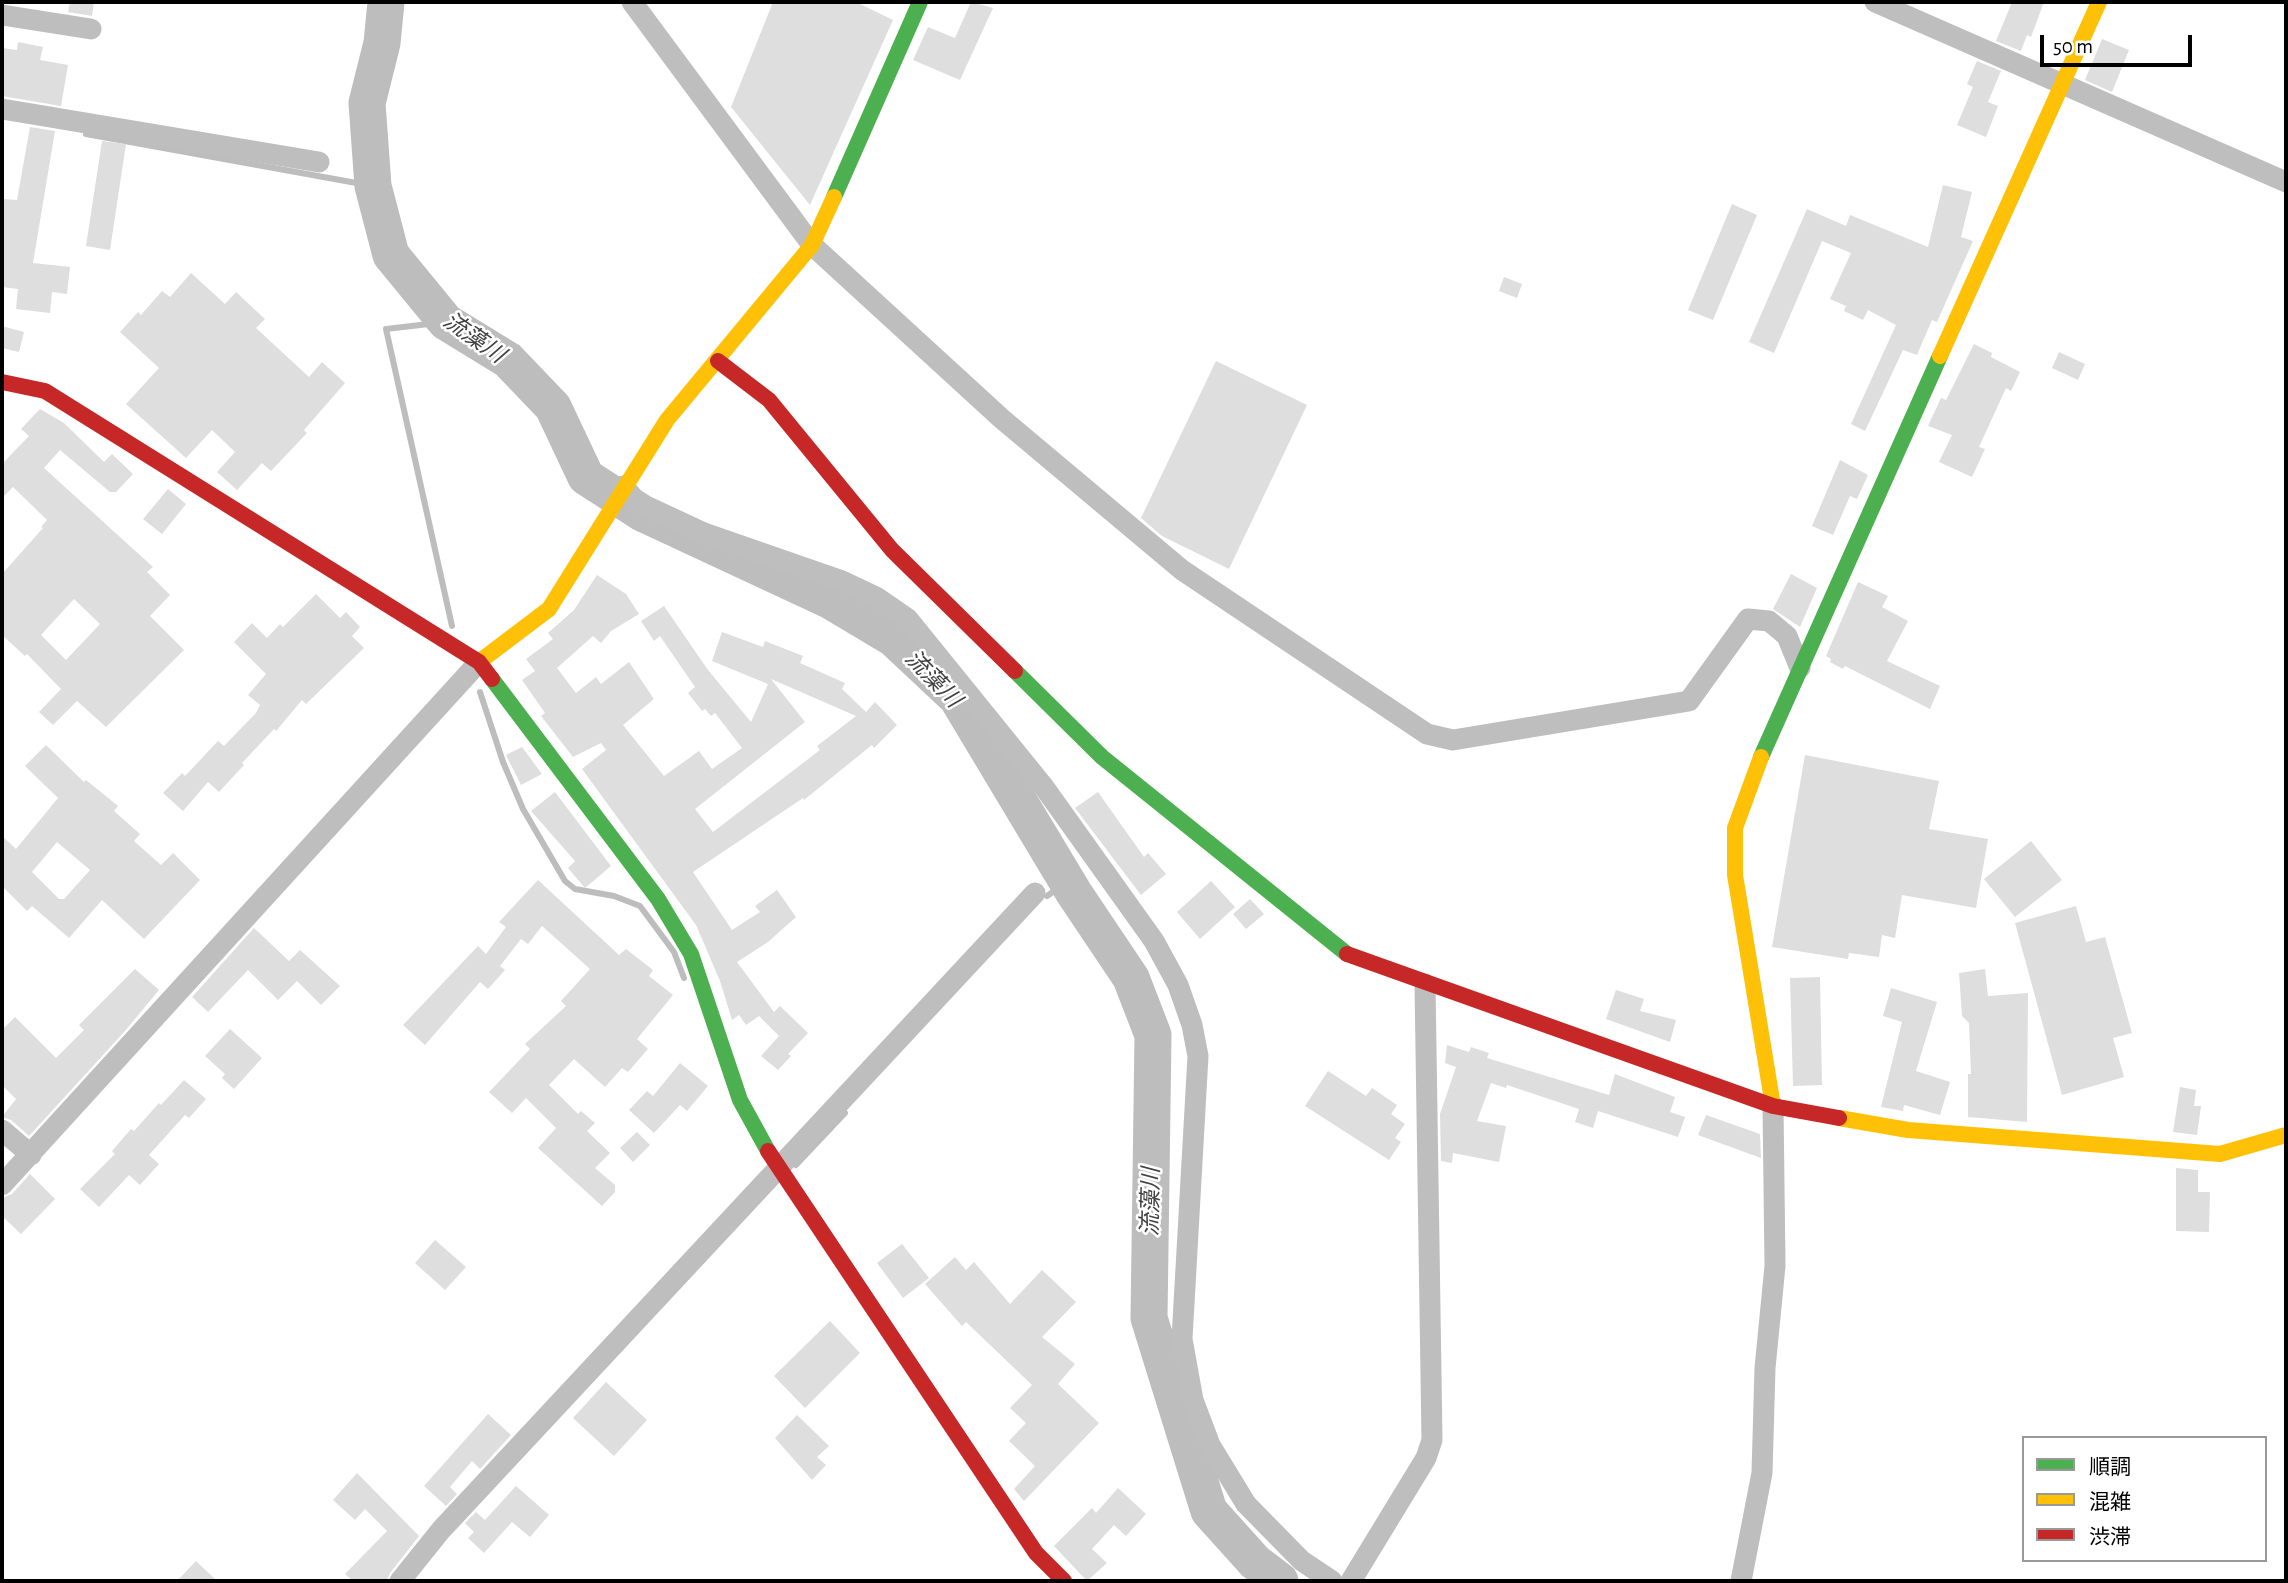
<!DOCTYPE html>
<meta charset="utf-8">
<style>
body{margin:0}
#map{position:relative;width:2288px;height:1583px;overflow:hidden;background:#fff;font-family:"Alegreya Sans","Noto Sans JP",sans-serif}
canvas{display:block}
.frame{position:absolute;inset:0;border:4px solid #000;pointer-events:none}
.legend{position:absolute;left:2022px;top:1436px;width:245px;height:126px;box-sizing:border-box;background:#fff;border:2px solid #999;margin:0;padding:9px 12px;list-style:none;font-size:21px;color:#000}
.legend li{display:flex;align-items:center;gap:14px;height:35px}
.legend b{width:35px;border:2px solid #999}
.scale{position:absolute;left:2040px;top:35px;width:152px;height:32px;box-sizing:border-box;border:4px solid #000;border-top:0;padding-left:9px;font-size:21px;line-height:24px;white-space:nowrap;color:#000;-webkit-text-stroke:5px #fff;paint-order:stroke}
</style>
<div id="map">
<canvas width="2288" height="1583"></canvas>
<div class="frame"></div>
<ul class="legend">
<li><b style="height:9px;background:#4caf50"></b>順調</li>
<li><b style="height:9px;background:#ffc107"></b>混雑</li>
<li><b style="height:9px;background:#c62828"></b>渋滞</li>
</ul>
<div class="scale">50 m</div>
</div>
<script>
const c = document.querySelector('canvas').getContext('2d');
c.lineJoin = 'round';
function toPath(rows) {
  const path = new Path2D();
  for (const r of rows) {
    path.moveTo(r[0], r[1]);
    for (let i = 2; i < r.length; i += 2) path.lineTo(r[i], r[i + 1]);
  }
  return path;
}
function strokePath(path, color, width, dash) {
  c.strokeStyle = color;
  c.lineWidth = width;
  c.lineCap = dash ? 'butt' : 'round';
  c.setLineDash(dash || []);
  c.stroke(path);
}
function paint(path, color) {
  c.fillStyle = color;
  c.fill(path, 'evenodd');
}
function drawText(font, color, halo, rows, align = 'center') {
  c.font = font + ' "Alegreya Sans","Noto Sans JP",sans-serif';
  c.lineWidth = 5;
  c.setLineDash([]);
  c.textBaseline = 'middle';
  c.strokeStyle = halo;
  c.fillStyle = color;
  for (const [text, x, y, turn = 0] of rows) {
    c.save();
    c.translate(x, y);
    c.rotate((+turn || 0) * Math.PI / 180);
    c.textAlign = isNaN(turn) ? turn : align;
    if (halo) c.strokeText(text, 0, 0);
    c.fillText(text, 0, 0);
    c.restore();
  }
}
strokePath(toPath([
 [86,134,373,186],
 [446,322,386,329,452,626],
 [480,692,503,762,523,809,565,881,575,889,614,896,640,906,674,952,684,978],
 [1047,896,1057,889,1074,893],
 [796,1165,845,1113]
]), '#bdbdbd', 6);
strokePath(toPath([
 [386,2,382,43,367,103,373,186,391,255,446,322,508,360,553,407,586,477,642,513,831,601,893,638,957,698,1074,893,1131,978,1153,1035,1149,1318,1209,1511,1255,1562,1280,1581]
]), '#bdbdbd', 37);
paint(toPath([
 [70,2,94,2,92,16,68,12],
 [773,2,856,2,893,20,810,205,731,107],
 [971,2,993,8,960,80,913,60,928,27,955,38],
 [2012,2,2044,2,2031,37,2027,35,2021,51,1996,41],
 [2102,39,2129,50,2112,92,2085,80],
 [18,42,43,47,40,60,68,65,61,106,2,96,2,48,17,50],
 [1977,61,2001,71,1988,102,1998,106,1986,137,1957,125,1973,87,1967,84],
 [30,127,55,131,33,263,70,267,67,294,52,292,50,313,16,309,18,289,2,287,2,199,17,200],
 [102,141,126,144,110,250,86,246],
 [1943,185,1972,192,1961,237,1973,241,1937,322,1932,320,1917,355,1903,350,1865,431,1851,424,1896,325,1868,310,1863,320,1844,311,1846,306,1830,299,1851,253,1822,241,1774,353,1749,342,1807,209,1846,226,1850,215,1928,247],
 [1732,204,1757,215,1713,320,1688,310],
 [191,273,225,304,236,292,265,319,256,328,309,377,322,362,345,383,304,430,307,433,271,471,262,463,237,490,217,472,235,452,212,430,186,458,126,404,159,368,120,332,138,312,141,315,162,291,170,297],
 [1504,277,1522,284,1517,298,1499,291],
 [2,326,24,332,19,352,2,348],
 [1974,344,1992,353,1991,357,2020,372,2011,391,2006,388,1979,447,1985,449,1972,477,1939,462,1952,435,1928,426,1941,398,1946,400],
 [2059,352,2085,364,2078,380,2052,368],
 [1216,361,1307,405,1229,569,1162,536,1141,518],
 [40,409,64,423,104,462,112,454,133,474,116,492,110,492,60,450,44,468,153,567,147,572,170,595,150,616,184,650,106,727,77,701,53,725,39,712,61,689,27,654,25,656,2,635,2,574,43,528,41,527,47,520,13,487,2,498,2,464,29,436,21,429],
 [74,599,100,624,66,660,41,635],
 [1840,460,1868,475,1857,499,1850,496,1833,535,1812,526],
 [168,489,186,504,162,534,143,519],
 [1791,574,1817,588,1800,627,1773,609],
 [597,575,626,594,639,614,611,631,601,643,593,636,557,668,576,693,596,677,601,684,629,662,654,699,623,725,664,776,699,751,712,769,742,748,715,713,711,716,705,709,702,711,688,693,695,687,660,636,654,641,641,621,664,606,708,670,751,722,768,684,712,661,722,632,763,647,765,641,803,656,800,663,845,683,842,689,866,712,875,702,897,725,874,748,872,745,804,800,803,798,693,872,732,930,760,912,755,906,777,890,796,917,768,942,737,962,774,1012,780,1006,808,1033,788,1054,791,1056,778,1070,761,1056,779,1036,759,1016,746,1025,739,1015,732,1020,720,981,696,925,582,769,606,750,601,743,573,757,541,716,545,713,522,680,535,671,526,659,553,639,548,633,574,610],
 [771,679,856,716,817,746,820,750,713,832,695,809,805,722],
 [1858,582,1888,596,1882,607,1908,621,1887,661,1940,686,1930,709,1845,666,1843,669,1830,662,1831,659,1826,656],
 [316,594,340,618,346,612,360,627,352,636,364,648,306,704,302,700,276,731,274,729,242,763,244,765,219,792,208,782,183,811,163,793,182,773,185,776,218,741,224,746,256,713,260,705,248,695,266,674,234,642,252,623,267,638,280,624,283,627],
 [46,745,84,782,86,780,118,806,114,811,140,834,134,841,161,865,173,853,200,880,144,939,102,900,69,938,32,906,27,911,2,886,2,836,16,849,58,798,25,766],
 [57,842,90,870,64,899,59,899,32,872],
 [522,747,542,774,521,785,506,755],
 [1805,755,1939,781,1929,829,1988,839,1976,908,1902,895,1895,938,1882,935,1879,957,1849,953,1848,959,1772,947],
 [555,792,611,866,585,888,568,868,575,861,531,811],
 [1098,792,1144,857,1148,853,1166,874,1141,895,1075,808],
 [2031,841,2062,880,2015,917,1984,879],
 [538,880,619,955,626,949,653,970,649,976,673,995,637,1039,648,1049,628,1072,622,1068,605,1087,574,1059,549,1085,578,1114,581,1111,595,1123,587,1131,610,1153,595,1168,615,1185,615,1192,602,1206,538,1148,556,1128,526,1098,512,1113,489,1092,530,1049,525,1044,566,1006,561,1001,590,969,542,926,528,944,521,939,500,966,505,970,488,989,480,982,425,1045,403,1025,478,946,486,954,506,927,499,922],
 [1211,881,1235,907,1200,939,1177,912],
 [1250,899,1264,914,1246,929,1233,914],
 [2076,906,2086,942,2105,937,2132,1033,2113,1038,2124,1077,2062,1095,2015,923],
 [254,928,289,961,300,950,340,986,321,1005,297,981,278,1000,248,970,208,1012,192,997],
 [135,969,159,990,125,1031,29,1136,11,1120,2,1117,16,1099,2,1085,2,1030,15,1017,56,1058,84,1030,79,1025],
 [1985,969,1988,996,2028,993,2027,1122,1968,1117,1968,1074,1971,1074,1969,1023,1962,1016,1959,973],
 [1820,977,1822,1085,1793,1086,1790,978],
 [1891,988,1937,1002,1916,1071,1950,1082,1940,1115,1904,1105,1903,1111,1881,1107,1902,1022,1883,1016],
 [1616,990,1644,999,1640,1011,1676,1020,1670,1042,1606,1019],
 [230,1029,262,1058,234,1089,222,1078,225,1074,205,1056],
 [1447,1045,1469,1052,1471,1047,1489,1053,1487,1058,1609,1095,1615,1074,1675,1097,1670,1112,1685,1117,1678,1137,1598,1111,1593,1128,1575,1122,1579,1109,1507,1085,1506,1088,1491,1083,1477,1121,1506,1126,1499,1162,1453,1153,1452,1163,1441,1161,1440,1114,1456,1067,1445,1063],
 [680,1063,708,1086,687,1111,680,1105,654,1133,629,1110,647,1091,653,1096],
 [1328,1071,1366,1096,1372,1088,1397,1105,1391,1114,1405,1124,1395,1138,1401,1142,1389,1160,1305,1106],
 [184,1080,206,1099,189,1118,185,1115,149,1155,159,1164,140,1185,129,1175,99,1207,80,1189,115,1154,112,1151,131,1129,134,1131,159,1103,161,1105],
 [2180,1087,2196,1090,2194,1106,2201,1106,2197,1135,2173,1132],
 [1706,1115,1760,1134,1761,1158,1698,1135],
 [637,1132,650,1145,633,1162,620,1148],
 [2176,1168,2198,1170,2198,1192,2210,1192,2209,1232,2176,1231],
 [30,1174,55,1199,21,1234,2,1216,2,1198,12,1194],
 [435,1240,466,1267,445,1290,415,1263],
 [902,1244,929,1278,903,1298,877,1263],
 [955,1257,966,1270,974,1262,1010,1304,1042,1270,1076,1302,1042,1337,1075,1364,1058,1384,1099,1423,1024,1501,1014,1489,1035,1466,1009,1441,1026,1423,1010,1408,1032,1385,966,1322,962,1326,925,1284],
 [830,1321,860,1353,805,1408,774,1376],
 [606,1382,647,1420,614,1456,573,1418],
 [488,1414,511,1435,480,1469,472,1461,450,1487,457,1494,446,1506,424,1486],
 [797,1415,829,1446,817,1457,826,1465,812,1480,775,1438],
 [357,1473,419,1536,390,1573,387,1581,353,1581,345,1574,387,1531,365,1509,355,1520,333,1500],
 [516,1486,549,1515,530,1537,512,1522,484,1553,468,1538,474,1532,465,1523,476,1512,485,1520],
 [1118,1488,1146,1514,1126,1536,1114,1525,1092,1549,1107,1563,1087,1581,1054,1546,1092,1508,1096,1513],
 [196,1561,217,1581,177,1581]
]), '#dedede');
strokePath(toPath([
 [632,2,812,245,1002,419,1182,570,1427,734,1453,740,1689,701,1748,619,1769,621,1787,636,1800,668],
 [1875,2,2286,182],
 [2,15,91,29],
 [2,109,319,162],
 [623,486,639,504,698,531,842,581,876,597,908,619,1044,787,1154,941,1178,985,1192,1025,1198,1056,1182,1339,1193,1400,1210,1445,1246,1504,1302,1561,1332,1581],
 [2,1130,31,1155],
 [2,1185,479,662],
 [400,1581,441,1530,1035,893],
 [1351,1581,1426,1458,1432,1440,1425,984],
 [1741,1581,1762,1473,1765,1368,1775,1266,1773,1106]
]), '#bebebe', 21);
strokePath(toPath([
 [834,197,920,2],
 [1015,671,1102,757,1347,954],
 [492,679,658,899,691,954,740,1100,768,1151],
 [1761,757,1940,356]
]), '#4caf50', 16);
strokePath(toPath([
 [1940,356,2099,2],
 [479,662,549,609,667,420,812,245,834,197],
 [1761,757,1735,828,1735,875,1773,1106],
 [1839,1118,1908,1130,2220,1154,2286,1135]
]), '#ffc107', 16);
strokePath(toPath([
 [718,361,769,400,892,550,1015,671],
 [2,382,45,391,479,662,492,679],
 [1347,954,1773,1106,1839,1118],
 [768,1151,1036,1553,1064,1581]
]), '#c62828', 16);
drawText('italic 23px', '#424242', '#fff', [
 ["流藻川",474,338,35],
 ["流藻川",933,679,46],
 ["流藻川",1151,1202,-89]
]);
</script>
